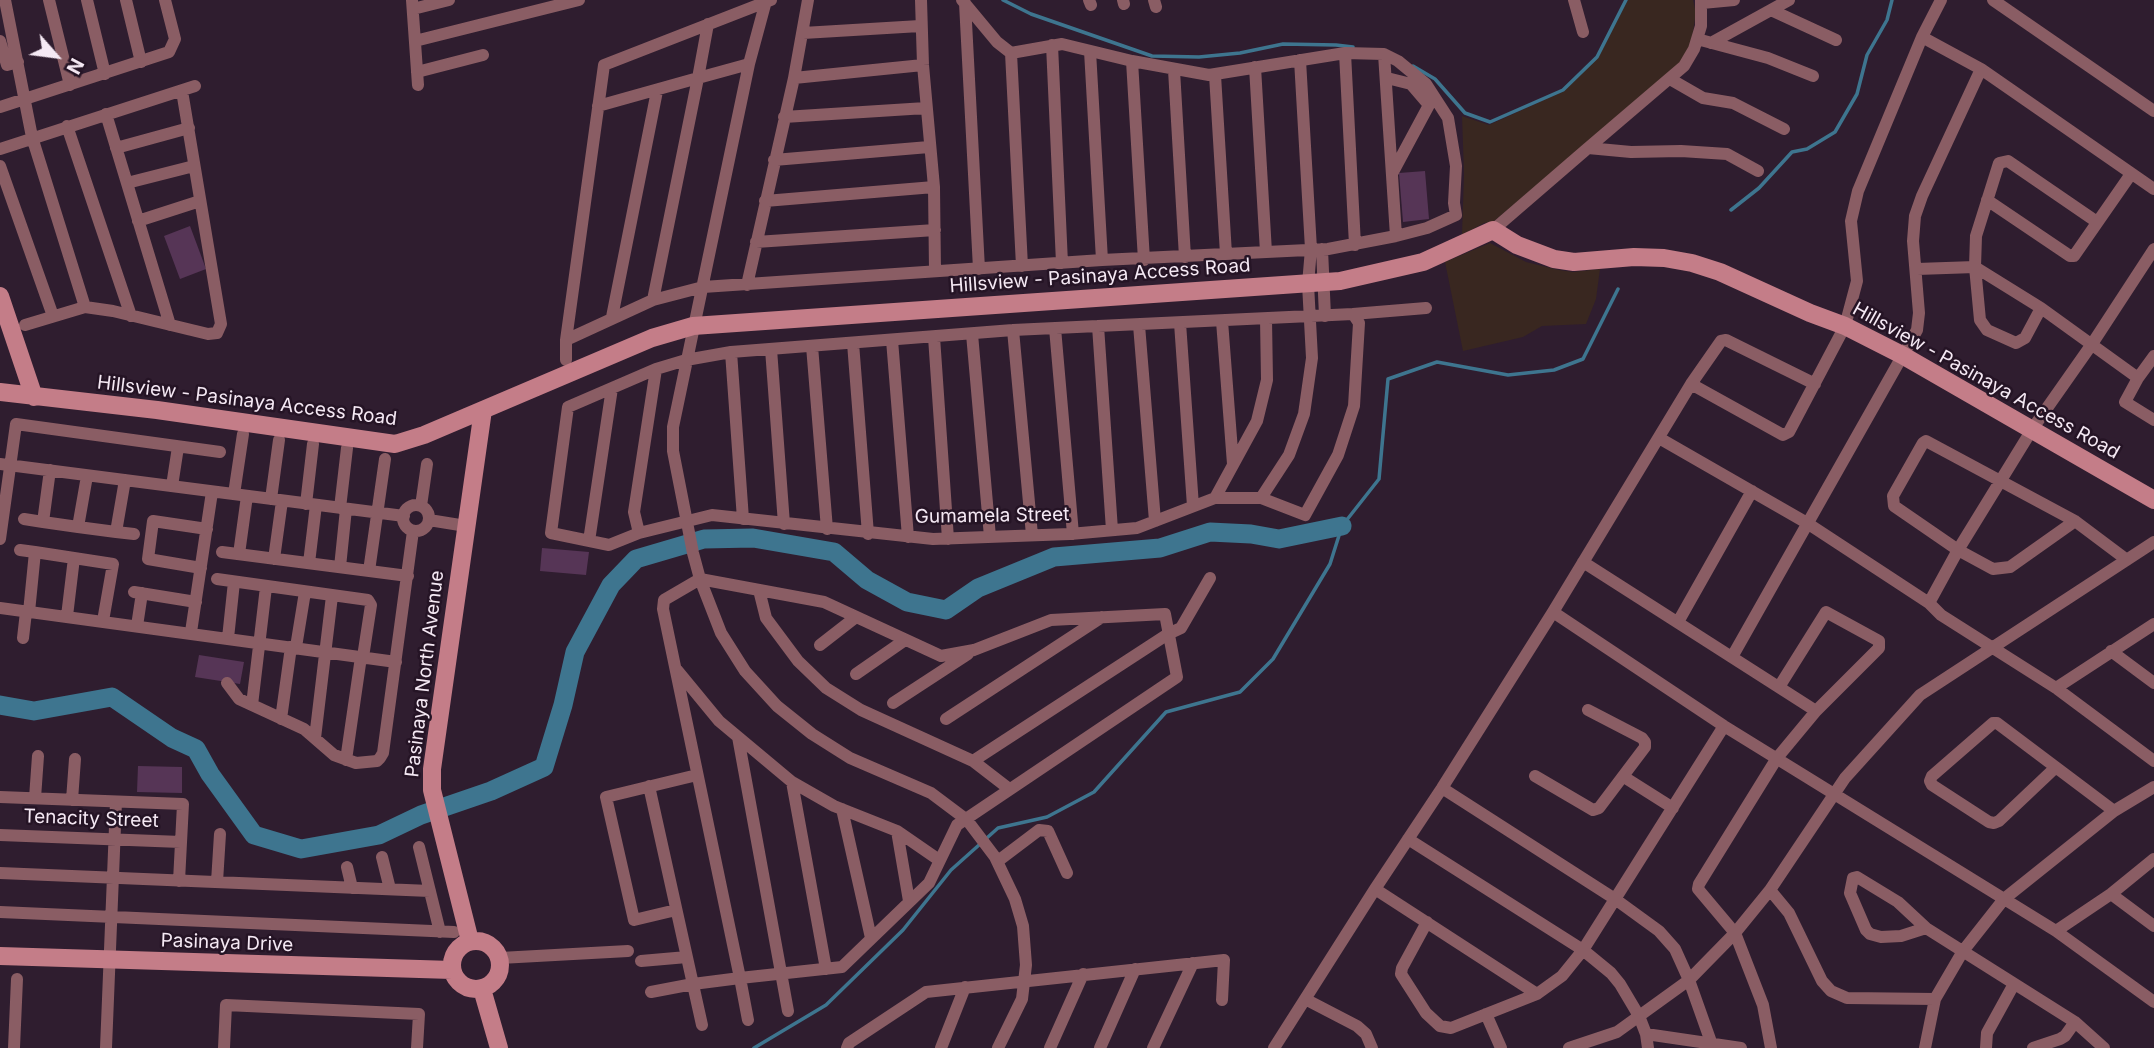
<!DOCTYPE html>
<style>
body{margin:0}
#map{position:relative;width:2154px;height:1048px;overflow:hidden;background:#2f1d2f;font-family:Inter,sans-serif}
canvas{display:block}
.north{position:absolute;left:21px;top:21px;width:70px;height:70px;-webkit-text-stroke:5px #251425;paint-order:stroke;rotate:118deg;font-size:19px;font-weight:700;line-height:28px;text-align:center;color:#f5e9f4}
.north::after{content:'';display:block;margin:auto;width:24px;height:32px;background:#f5e9f4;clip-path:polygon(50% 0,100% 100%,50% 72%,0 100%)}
</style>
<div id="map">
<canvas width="2154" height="1048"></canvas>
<div class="north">N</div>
</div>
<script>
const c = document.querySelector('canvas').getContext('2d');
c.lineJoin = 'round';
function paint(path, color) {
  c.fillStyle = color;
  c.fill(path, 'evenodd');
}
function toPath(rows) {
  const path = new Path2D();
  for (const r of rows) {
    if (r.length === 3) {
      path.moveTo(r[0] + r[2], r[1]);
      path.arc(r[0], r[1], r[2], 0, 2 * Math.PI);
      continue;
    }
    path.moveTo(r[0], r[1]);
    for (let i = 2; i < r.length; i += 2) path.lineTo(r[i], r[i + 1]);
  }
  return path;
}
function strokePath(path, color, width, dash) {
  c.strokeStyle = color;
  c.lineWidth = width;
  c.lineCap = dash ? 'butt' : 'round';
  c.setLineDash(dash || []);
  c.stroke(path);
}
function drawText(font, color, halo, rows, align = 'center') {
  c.font = font + ' Inter,sans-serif';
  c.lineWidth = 5;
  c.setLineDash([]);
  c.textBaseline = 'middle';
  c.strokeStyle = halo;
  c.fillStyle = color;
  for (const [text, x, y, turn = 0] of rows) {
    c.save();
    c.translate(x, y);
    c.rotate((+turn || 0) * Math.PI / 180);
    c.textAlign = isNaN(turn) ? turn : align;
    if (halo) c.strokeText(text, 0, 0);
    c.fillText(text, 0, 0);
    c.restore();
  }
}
paint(toPath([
 [1628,0,1693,0,1696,13,1690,50,1677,68,1493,222,1484,223,1462,235,1464,174,1462,116,1489,125,1564,91,1597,58],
 [1490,243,1526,262,1559,270,1573,272,1600,269,1596,299,1586,324,1542,326,1523,337,1463,351,1445,262]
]), '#392720');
paint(toPath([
 [1425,171,1429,219,1403,222,1399,173],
 [190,226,206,269,180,279,164,236],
 [542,548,589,552,586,575,540,571],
 [199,655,244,662,240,684,195,677],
 [138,766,182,767,182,793,137,792]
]), '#563556');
strokePath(toPath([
 [1003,0,1031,14,1152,56,1199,57,1240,53,1283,44,1336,45,1353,47],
 [1413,66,1435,79,1465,113,1490,122,1563,90,1597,57,1626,0],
 [1731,210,1759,188,1792,152,1807,149,1835,132,1857,94,1867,55,1887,20,1892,0],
 [754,1048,826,1005,903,930,951,870,998,828,1047,817,1094,792,1166,712,1240,692,1273,659,1330,564,1342,526,1379,479,1388,379,1437,362,1508,375,1554,370,1583,359,1618,289]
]), '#3e758f', 3.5);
strokePath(toPath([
 [0,705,34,711,112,697,172,738,196,749,210,774,254,835,301,849,379,835,421,815,491,791,544,767,563,705,575,652,611,585,636,559,704,539,753,538,834,552,867,580,907,602,946,610,978,588,1054,557,1160,548,1210,532,1251,534,1279,539,1342,526]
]), '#3e758f', 19);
strokePath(toPath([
 [5,0,32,137,85,307],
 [49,0,70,85],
 [87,0,105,74],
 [126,0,141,62],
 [412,0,418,85],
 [921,0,923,65,934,187,935,271],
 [962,0,997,42,1011,53,1062,44,1132,61,1209,75,1345,53,1384,54,1396,236],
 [1089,0,1091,5],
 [1123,0,1124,4],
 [1154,0,1156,7],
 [1574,0,1583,32],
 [1993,0,2154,111],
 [766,1,749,64,673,427,673,451,693,553,700,579,721,633,745,671,777,706,812,734,850,758,931,793,967,820,995,857,1015,899,1023,926,1026,965,1022,999,998,1048],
 [965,3,979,269],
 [1702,3,1734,0],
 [413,9,449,0],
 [1771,10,1836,40],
 [803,33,920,26],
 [1922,37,1981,69,2154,189],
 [1697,39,1768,58,1813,76],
 [0,41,7,65,18,62],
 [415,41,579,0],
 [1711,43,1789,0],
 [1052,45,1062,263],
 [1090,51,1102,260],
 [1011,53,1022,266],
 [1345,53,1355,245],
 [1132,61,1144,260],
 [1255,67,1266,252],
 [1174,70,1185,257],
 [417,72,483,55],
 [1215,75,1226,254],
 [794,78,923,65],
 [1387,78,1411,84,1429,105,1393,172],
 [1670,79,1703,98,1733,103,1784,129],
 [598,106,698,78,708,24],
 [0,107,169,52,175,39,165,0],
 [106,114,170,325],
 [784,117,926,108],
 [67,126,131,316],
 [116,148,189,128],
 [1588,148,1684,66,1694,49,1701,26,1701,0],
 [0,149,195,86],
 [774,160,929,147],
 [0,166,53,316],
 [127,183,194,166],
 [1987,200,2070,256,2074,256,2131,174],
 [765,201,934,187],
 [138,221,200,201],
 [1493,230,1588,148,1631,152,1681,151,1727,154,1758,171],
 [756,242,935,230],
 [1322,249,1325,316],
 [1917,269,1975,267,2041,308,2138,378],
 [747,285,794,78,808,0],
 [653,300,698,78,749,64],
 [2041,308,2025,338,2016,343,1987,330,1980,320,1975,267,1976,236,1999,163,2008,161,2097,222],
 [1353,314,1359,323,1354,406,1338,455,1305,515,1261,498,1215,498,1137,528,1070,534,933,539,712,515,639,533,609,545,551,533,568,407,656,369,686,360,731,352,1013,330,1353,314],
 [1353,314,1426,308],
 [612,317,657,91],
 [1222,321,1233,464],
 [1180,323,1193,506],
 [25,325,85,307,113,311,208,334,217,333,221,324,182,91],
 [1139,325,1155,521],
 [1098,326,1112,530],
 [1055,328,1073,534],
 [1013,330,1032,535],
 [972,334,990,537],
 [934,337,948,539],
 [566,340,653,300,703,287,1102,260,1328,249,1396,236,1427,228,1456,215,1454,203,1456,166,1448,118,1426,84,1398,61,1384,54],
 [892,340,908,537],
 [853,343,868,534],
 [812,346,827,529],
 [771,349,784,524],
 [731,352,743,519],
 [2154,356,2138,378,2125,402,2154,420],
 [566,360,566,340,604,65,771,0],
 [1691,384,1783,435,1789,432,1845,326,1857,281,1851,221,1858,191,1922,37,1941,0],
 [1659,438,1807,523,1929,603,1941,615,2056,688,2154,761],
 [0,464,404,516],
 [50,470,43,522,78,527,87,476],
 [172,486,178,447],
 [234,494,243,434],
 [1215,498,1257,421,1267,380,1266,319],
 [1261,498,1289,455,1304,414,1312,358,1308,284,1311,249,1300,60],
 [271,499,279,440],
 [306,504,313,444],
 [416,518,13],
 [421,506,427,464],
 [340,508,347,448],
 [24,519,43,522],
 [429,520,466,526],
 [2075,521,2010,567,1993,569,1958,550,1894,506,1893,496,1923,443,1926,441,2075,521,2127,560],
 [78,527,116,532,125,480],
 [116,532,134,534],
 [639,533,634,512,656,369],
 [0,539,16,424,220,452],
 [589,541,612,388],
 [20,550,35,552],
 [222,552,408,576],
 [239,554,247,496],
 [274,559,282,501],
 [1583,562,1816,711],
 [309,563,316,505],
 [340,567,346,509],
 [201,568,148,559,153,521,207,529],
 [369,571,385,459],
 [217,579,368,600,371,605,363,657],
 [759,590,766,618,798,661,826,688,861,710,973,761,1008,788],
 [134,592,196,602],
 [1929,603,1958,550,2033,428,2092,344,2154,249],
 [0,608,396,662],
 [29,612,35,552,113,564,103,621],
 [1553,612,1724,726,2056,931,2154,1002],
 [67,616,74,558],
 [1678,622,1752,491],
 [137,626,142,593],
 [191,632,212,492],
 [23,638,26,612],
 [228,638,234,582],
 [820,645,856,617],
 [296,647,305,592],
 [2111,651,2154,683],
 [1732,657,1917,330,1919,313,1913,241,1915,216,1922,196,1981,69],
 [677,670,719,721,792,782,834,806,897,831,939,860],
 [856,674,905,640],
 [227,683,239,699,304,729,334,755,356,763,377,761,380,758,383,753,413,531],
 [2056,688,2154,624],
 [893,703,968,654],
 [252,705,266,587],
 [281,719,291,647],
 [946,719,1102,617],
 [738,737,788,1011],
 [315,738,332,596],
 [346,760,361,657],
 [973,761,1168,634,1181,628,1210,578],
 [2055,768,1999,821,1994,823,1989,822,1932,785,1930,781,1932,776,1993,723,1997,723,2114,811],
 [1535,776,1593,810,1599,808,1645,747,1645,742,1642,738,1588,710],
 [1624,777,1673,808],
 [792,782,826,969],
 [649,786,702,1025],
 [1442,788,1615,899,1659,931,1675,949,1689,980,1711,1042],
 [0,797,183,804,179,881],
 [35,798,38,756],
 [72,800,75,759],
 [842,809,871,938],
 [897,831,909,901],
 [0,835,181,842],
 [1408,839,1583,950,1611,973,1620,984,1639,1016,1646,1034,1648,1048],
 [419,847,440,932],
 [382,857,390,889],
 [998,861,1039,830,1048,831,1067,873],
 [347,867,352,888],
 [0,873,430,891],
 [217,882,220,834],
 [1375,889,1537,994],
 [1770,890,1789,913,1822,981,1831,991,1847,998,1935,999],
 [2111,894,2154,926],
 [676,910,634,920,606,797,697,775],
 [0,912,454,932],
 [1427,922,1402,968,1401,974,1426,1013,1440,1026,1451,1028,1537,994,1562,976,1583,950,1724,726],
 [1926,928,1901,936,1881,937,1870,934,1866,930,1850,893,1853,878,1857,877,1898,902,1926,928,2075,1022,2104,1048],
 [2056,931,2111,894,2154,859],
 [500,958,628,951],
 [641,961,687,957],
 [651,992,693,984,740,978,842,967,929,883,957,825,1177,677,1165,614,1051,620,974,650,941,656,824,602,700,579,664,600,663,609,740,978,748,1020],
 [1305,999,1357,1026,1366,1034,1372,1048],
 [1486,1014,1501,1048],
 [1646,1034,1741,1048],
 [14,1048,17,979],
 [106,1048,116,802],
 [224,1048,226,1005,419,1014,417,1048],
 [847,1048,849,1043,926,992,1224,960,1222,1000],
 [941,1048,965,987],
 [1050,1048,1083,974],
 [1100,1048,1135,969],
 [1153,1048,1193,963],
 [1274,1048,1375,889,1442,788,1553,612,1691,384,1721,341,1726,340,1815,384],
 [1569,1048,1617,1032,1689,980,1735,933,1770,890,1845,778,1920,695,2154,542],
 [1771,1048,1763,1005,1735,933,1698,889,1699,884,1777,758,1816,711,1879,648,1879,641,1826,612,1779,687],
 [1925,1048,1935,999,1963,951,2004,899,2114,811,2154,787],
 [1986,1048,1987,1033,2014,984],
 [2033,1048,2060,1039,2065,1036,2075,1022]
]), '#8a5d64', 12);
strokePath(toPath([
 [0,296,34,397],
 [0,392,157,410,395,444,424,435,652,338,693,326,1340,281,1423,262,1493,230,1517,245,1554,259,1574,262,1634,257,1664,258,1692,263,1720,272,1810,313,1845,326,1902,355,2154,500],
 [476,965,24],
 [470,941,432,790,432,769,483,410],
 [0,956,452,970],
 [482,989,499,1048]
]), '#c47d88', 18);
drawText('19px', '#f5e9f4', '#251425', [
 ["Hillsview - Pasinaya Access Road",1100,276,-4],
 ["Hillsview - Pasinaya Access Road",1986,381,29],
 ["Hillsview - Pasinaya Access Road",247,401,7],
 ["Gumamela Street",992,516,-1],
 ["Pasinaya North Avenue",425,674,-83],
 ["Tenacity Street",91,819,2],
 ["Pasinaya Drive",227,943,2]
]);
</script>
